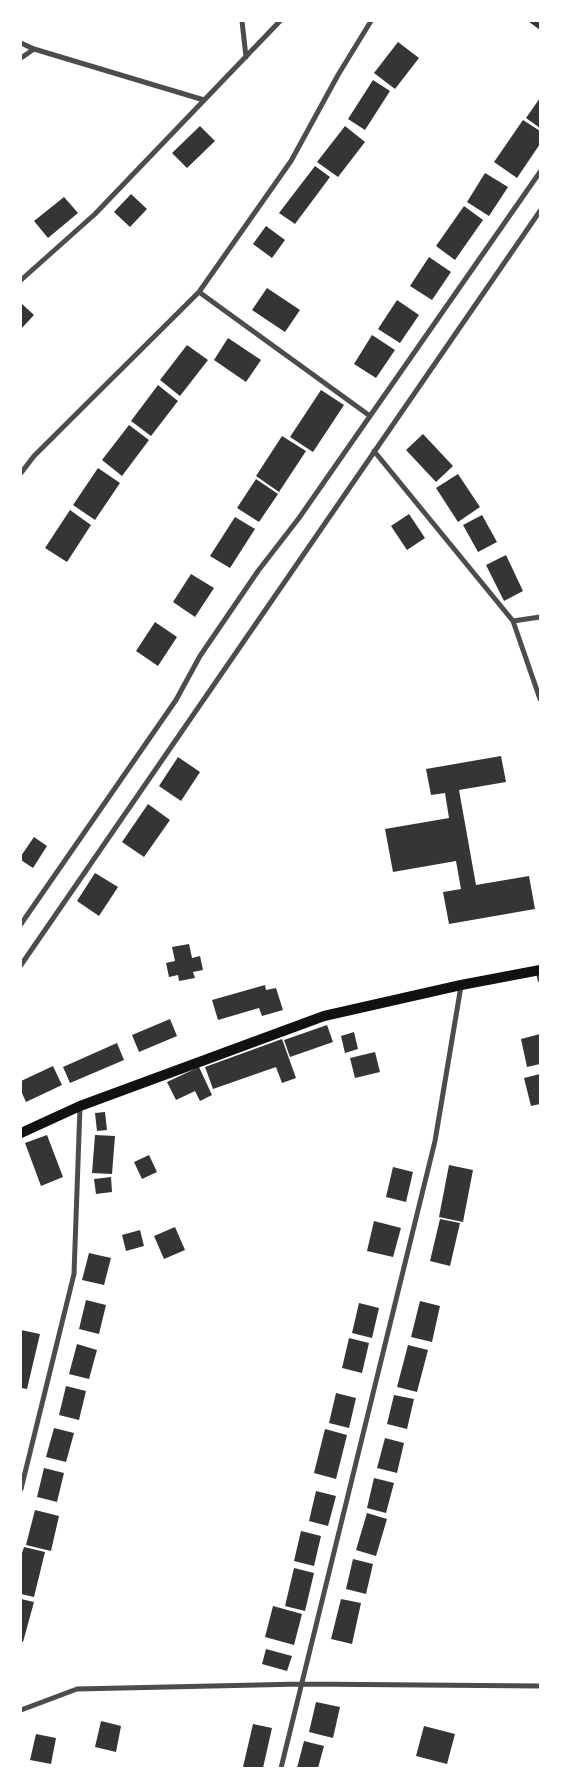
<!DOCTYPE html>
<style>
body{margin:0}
#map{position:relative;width:561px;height:1789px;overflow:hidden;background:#fff;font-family:Roboto,sans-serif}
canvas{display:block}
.frame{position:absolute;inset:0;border:22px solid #fff;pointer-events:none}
</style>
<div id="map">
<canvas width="561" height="1789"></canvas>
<div class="frame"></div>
</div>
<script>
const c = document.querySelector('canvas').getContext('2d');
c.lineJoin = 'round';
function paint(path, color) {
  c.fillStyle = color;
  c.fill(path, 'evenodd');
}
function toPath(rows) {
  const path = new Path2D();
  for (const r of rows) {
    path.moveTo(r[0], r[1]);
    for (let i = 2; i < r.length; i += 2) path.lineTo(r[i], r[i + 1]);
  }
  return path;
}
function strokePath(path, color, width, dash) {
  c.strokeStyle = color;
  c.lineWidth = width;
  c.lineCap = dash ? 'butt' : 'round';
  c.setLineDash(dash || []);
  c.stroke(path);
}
paint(toPath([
 [528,21,540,21,540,30],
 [398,42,419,58,395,89,374,73],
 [373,80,390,91,365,130,348,119],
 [540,98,540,128,526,118],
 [523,120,540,131,540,144,517,178,494,162],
 [200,126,215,141,187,168,172,153],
 [345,126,365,142,338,177,317,162],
 [315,166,330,177,295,224,279,213],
 [485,173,508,187,489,216,467,202],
 [131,194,147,209,130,227,114,212],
 [64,197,78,213,48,238,34,221],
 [464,206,483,220,455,260,436,246],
 [266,226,285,240,272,258,253,244],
 [429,257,451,272,432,300,410,286],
 [267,288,300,310,285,332,252,310],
 [397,300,419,315,400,343,378,329],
 [21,303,34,315,21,329],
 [372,335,395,350,376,378,354,364],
 [228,338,261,360,246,382,214,360],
 [187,345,208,360,180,396,160,380],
 [158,385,178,401,151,436,131,421],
 [321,390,344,405,313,452,290,437],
 [129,425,149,440,122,476,102,460],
 [423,434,453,466,436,482,406,450],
 [282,436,306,451,279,492,256,476],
 [98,468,120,483,95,520,73,505],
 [458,474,480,507,458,522,436,488],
 [256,479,278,494,259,522,237,508],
 [70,510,91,525,67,562,45,548],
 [409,514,425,538,407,550,391,526],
 [482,515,497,542,478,552,463,525],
 [235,517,255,529,230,568,210,556],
 [506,555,523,591,504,601,486,565],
 [191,574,214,588,195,617,173,602],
 [155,622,177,637,158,666,136,651],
 [501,756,506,782,459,790,476,885,529,876,535,909,449,924,443,892,461,889,456,861,393,872,385,829,449,818,445,793,431,795,426,769],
 [178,757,200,772,181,801,159,786],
 [148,804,170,820,144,857,122,842],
 [34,837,47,846,33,868,21,860,21,856],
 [95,873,118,887,99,916,77,901],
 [189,944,192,958,200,956,203,970,193,972,195,978,179,981,178,975,169,977,166,963,175,961,172,947],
 [265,985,266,990,276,988,283,1010,262,1016,259,1008,218,1020,212,1000],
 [170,1019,177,1036,139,1052,132,1035],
 [327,1025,333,1042,290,1057,284,1040],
 [354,1032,358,1049,345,1053,341,1036],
 [540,1034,540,1064,527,1067,521,1039],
 [282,1039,296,1078,282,1083,276,1067,213,1089,205,1067],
 [117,1043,124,1060,70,1083,63,1067],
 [375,1052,380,1072,355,1078,350,1058],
 [53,1066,62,1085,26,1102,21,1091,21,1081],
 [199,1067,212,1095,200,1101,195,1091,176,1100,167,1082],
 [540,1074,540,1104,531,1106,524,1078],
 [105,1112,107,1130,97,1131,95,1113],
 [47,1135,63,1177,41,1186,25,1143],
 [95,1135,115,1136,112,1174,92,1173],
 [149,1155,157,1172,142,1179,134,1162],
 [449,1165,473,1170,463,1222,439,1217],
 [393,1167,413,1172,406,1202,386,1197],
 [111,1177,112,1192,96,1194,94,1179],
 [440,1219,460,1223,450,1266,430,1261],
 [374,1221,401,1228,393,1257,367,1251],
 [175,1227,185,1250,164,1259,154,1236],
 [140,1230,144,1246,126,1251,122,1235],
 [89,1253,111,1258,104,1285,82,1280],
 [86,1300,106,1305,99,1334,79,1329],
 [420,1301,440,1306,432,1342,411,1337],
 [359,1303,379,1308,372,1338,352,1333],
 [21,1330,40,1334,27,1389,21,1388],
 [349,1338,369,1343,362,1373,342,1368],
 [77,1344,97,1350,89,1379,69,1374],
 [408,1345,428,1350,417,1392,397,1387],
 [66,1386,86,1391,79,1420,59,1415],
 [336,1393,356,1398,349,1428,329,1423],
 [394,1395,414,1399,407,1429,387,1424],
 [54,1428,74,1433,66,1462,46,1457],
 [325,1429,347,1435,336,1479,314,1473],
 [385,1438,404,1443,397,1473,377,1468],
 [44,1468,64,1473,57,1502,37,1497],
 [374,1478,394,1483,386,1513,367,1508],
 [316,1491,336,1496,328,1526,309,1521],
 [35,1510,59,1516,51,1551,26,1545],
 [367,1513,387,1519,376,1556,356,1550],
 [301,1531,321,1536,314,1566,294,1561],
 [24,1547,45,1552,34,1597,21,1594,21,1556],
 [353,1559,373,1564,366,1594,346,1589],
 [294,1568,314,1573,305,1611,285,1606],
 [21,1599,34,1602,23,1642,21,1641],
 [341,1599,361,1603,352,1644,331,1639],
 [273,1606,302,1614,294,1645,265,1637],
 [266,1649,292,1656,287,1671,262,1664],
 [316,1702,340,1707,333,1738,309,1732],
 [101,1721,121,1726,116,1752,95,1747],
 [253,1724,272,1728,263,1768,243,1767],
 [424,1726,455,1734,447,1764,416,1756],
 [36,1734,56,1738,51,1764,30,1760],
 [304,1741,324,1746,318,1768,297,1768]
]), '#353535');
strokePath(toPath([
 [242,21,246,57],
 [21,43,34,49,204,100],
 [21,58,34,49],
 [21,280,95,214,280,21],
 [199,292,370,416],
 [374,451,513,621,540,699],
 [21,473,34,456,199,292,291,161,338,75,371,21],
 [513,621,540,617],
 [21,924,176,700,200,656,258,571,299,518,540,172],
 [21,965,540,211],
 [538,970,540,980],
 [21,1489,74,1274,80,1107],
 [21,1710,77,1689,302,1684,540,1686],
 [281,1768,435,1141,461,986]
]), '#4c4c4c', 5);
strokePath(toPath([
 [21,1133,80,1106,324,1016,461,985,540,970]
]), '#111', 10);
</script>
